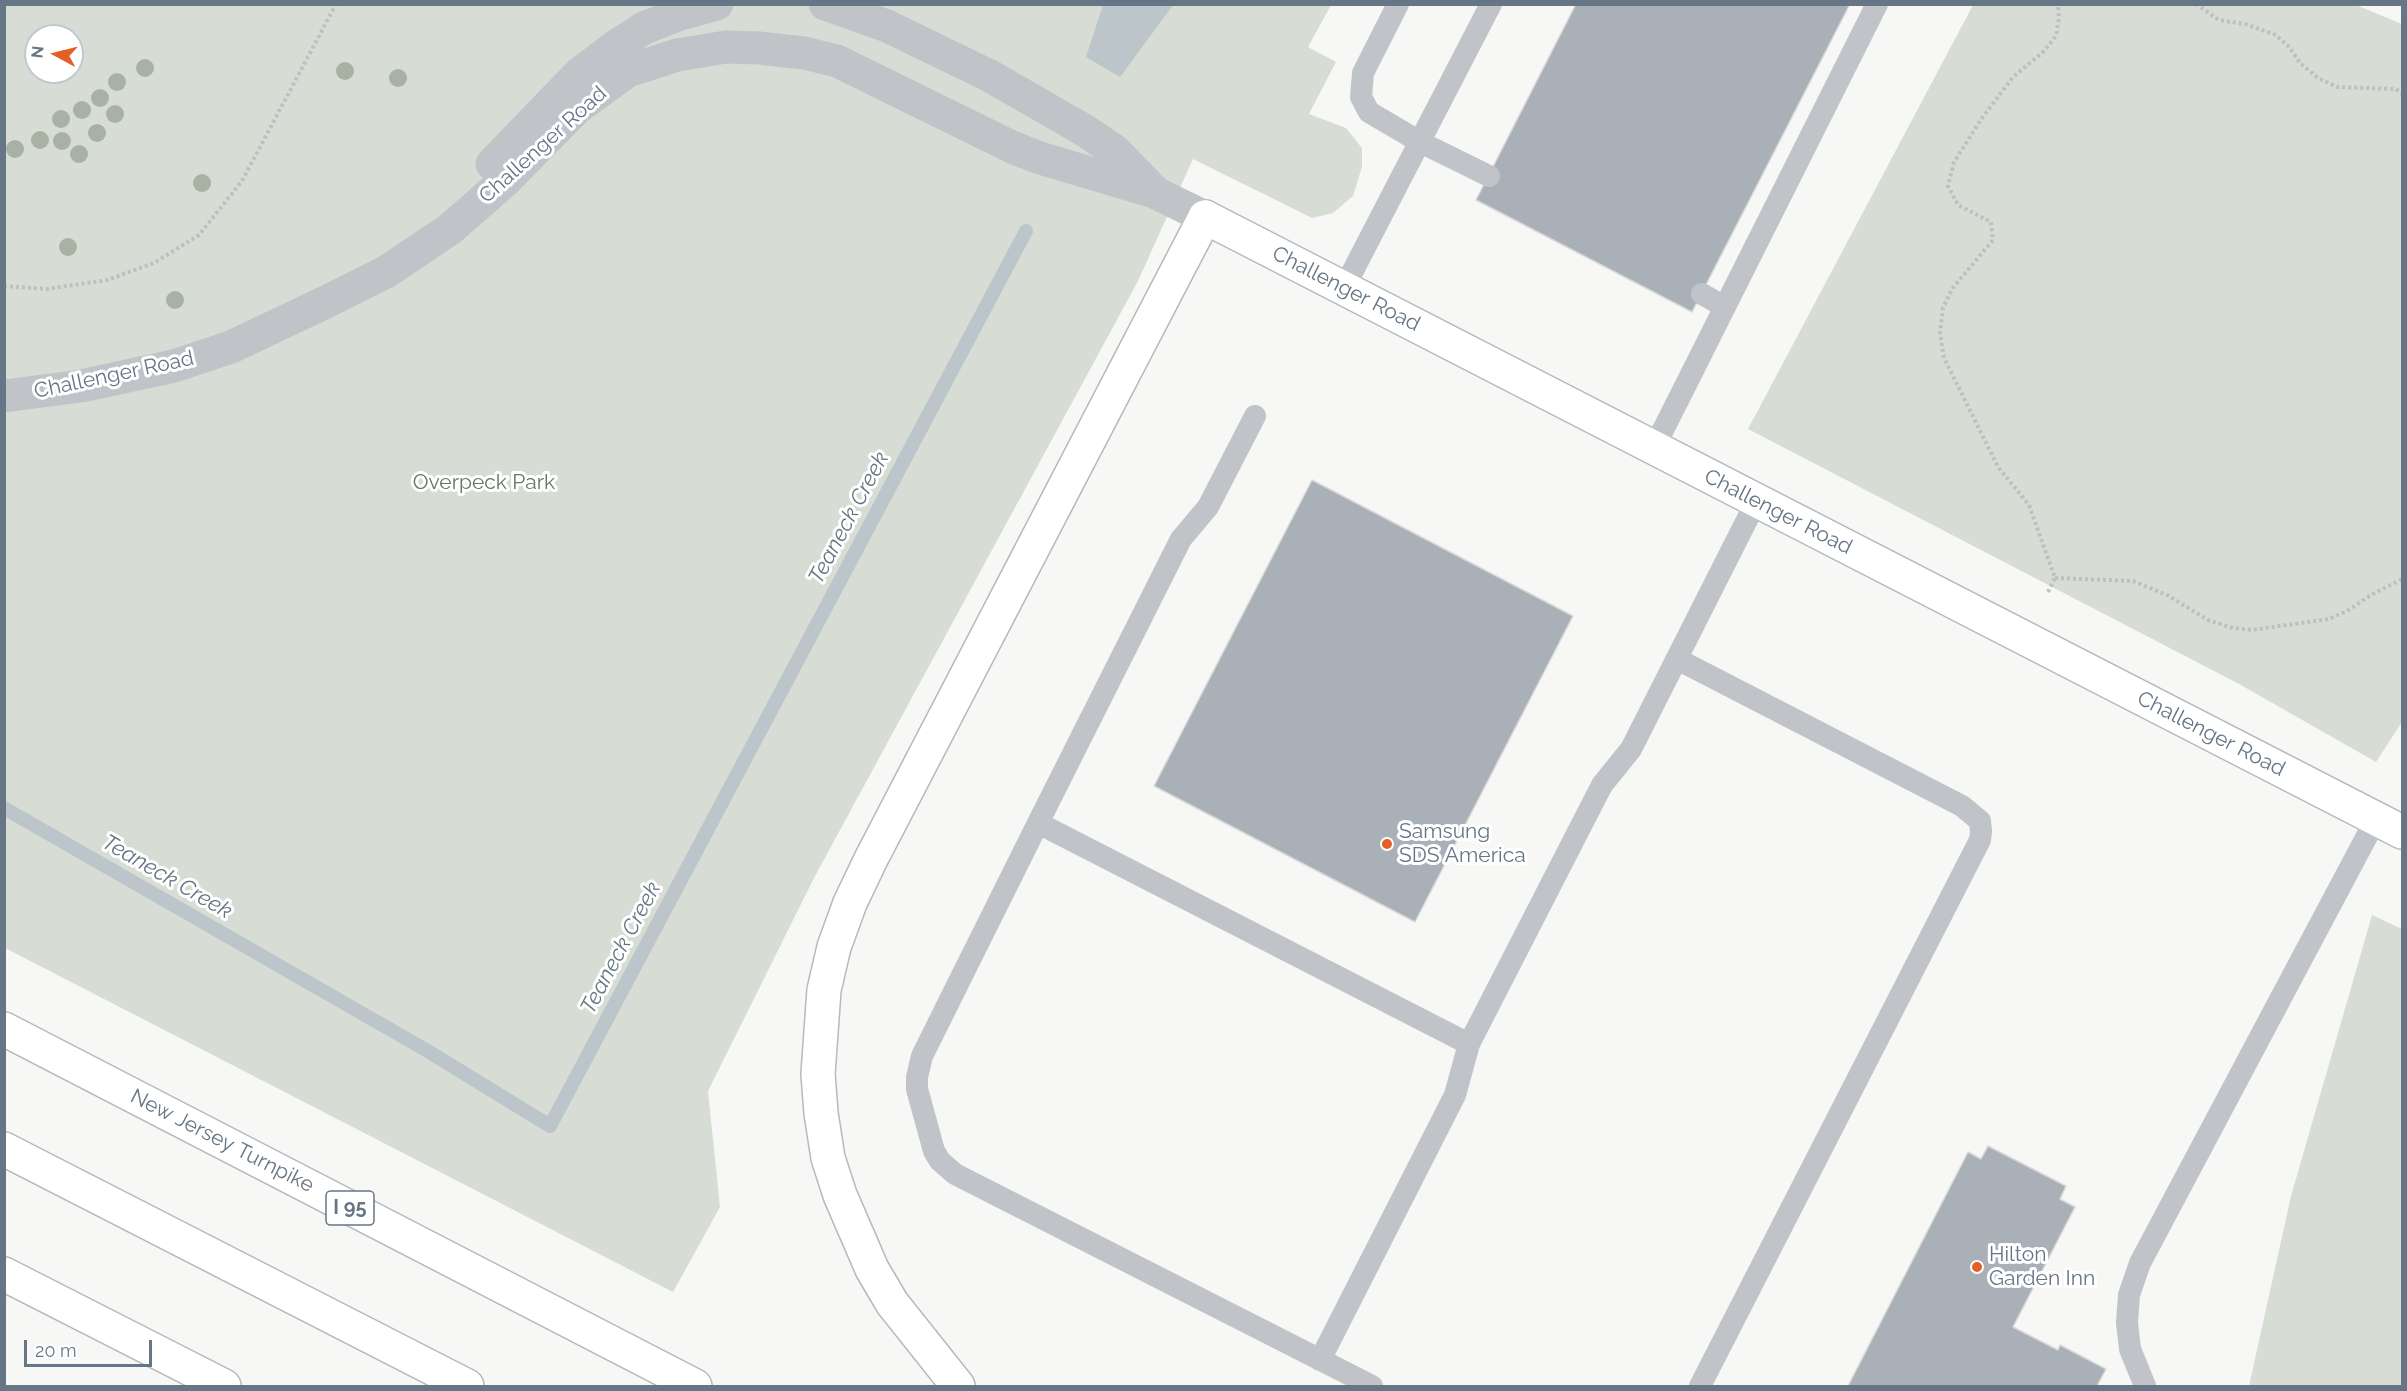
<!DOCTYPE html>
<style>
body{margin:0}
#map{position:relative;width:2407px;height:1391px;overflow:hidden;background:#f7f8f5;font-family:Raleway,sans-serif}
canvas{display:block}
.frame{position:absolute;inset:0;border:6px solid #667686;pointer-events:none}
.north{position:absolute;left:24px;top:24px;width:60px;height:60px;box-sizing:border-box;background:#fff;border:2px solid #c2c8cf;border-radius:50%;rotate:277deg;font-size:16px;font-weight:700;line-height:24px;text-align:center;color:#667686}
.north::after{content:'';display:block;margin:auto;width:21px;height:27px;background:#e45e28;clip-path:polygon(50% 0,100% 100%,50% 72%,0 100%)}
.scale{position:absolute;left:24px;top:1340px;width:128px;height:27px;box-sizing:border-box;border:3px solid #667686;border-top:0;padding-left:8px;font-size:18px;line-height:21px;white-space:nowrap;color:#667686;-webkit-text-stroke:4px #fff;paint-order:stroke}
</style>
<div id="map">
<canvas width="2407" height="1391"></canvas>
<div class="frame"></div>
<div class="north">N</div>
<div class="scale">20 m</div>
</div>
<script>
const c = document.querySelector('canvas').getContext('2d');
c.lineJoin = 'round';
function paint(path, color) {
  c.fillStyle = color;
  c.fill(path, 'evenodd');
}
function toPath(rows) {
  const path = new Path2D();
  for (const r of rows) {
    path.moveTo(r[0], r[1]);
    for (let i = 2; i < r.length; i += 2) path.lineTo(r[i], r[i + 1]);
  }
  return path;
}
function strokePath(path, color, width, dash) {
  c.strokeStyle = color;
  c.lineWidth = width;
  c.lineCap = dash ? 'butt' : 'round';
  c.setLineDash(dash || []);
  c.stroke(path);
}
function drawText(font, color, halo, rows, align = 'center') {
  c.font = font + ' Raleway,sans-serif';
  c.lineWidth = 6;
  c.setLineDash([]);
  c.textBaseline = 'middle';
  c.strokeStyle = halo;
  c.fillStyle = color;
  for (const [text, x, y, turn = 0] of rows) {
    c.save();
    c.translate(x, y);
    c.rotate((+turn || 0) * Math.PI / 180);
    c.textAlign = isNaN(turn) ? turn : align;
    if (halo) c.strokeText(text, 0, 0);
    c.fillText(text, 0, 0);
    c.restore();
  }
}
paint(toPath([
 [4,5,1331,5,1308,47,1336,62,1309,114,1346,128,1362,148,1362,167,1353,196,1333,213,1312,218,1193,159,1138,281,814,878,708,1091,720,1207,673,1292,5,948],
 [36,36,72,36,72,72,36,72],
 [2356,5,2402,24,2402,722,2376,762,2239,684,1748,429,1973,5],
 [2372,915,2402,929,2402,1386,2249,1386,2291,1196]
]), '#d7ddd4');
paint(toPath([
 [1103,5,1173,5,1120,77,1086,57]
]), '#bbc5ca');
strokePath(toPath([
 [4,808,426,1050,550,1126,1026,231]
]), '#bbc5ca', 14);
const building = toPath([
 [1576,4,1850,4,1692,312,1476,200,1576,4],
 [1312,480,1573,616,1415,922,1154,786,1312,480],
 [1988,1146,2066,1186,2060,1199,2075,1207,2013,1327,2058,1350,2060,1345,2106,1369,2097,1386,1848,1386,1968,1152,1981,1159,1988,1146]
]);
paint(building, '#a9b0b7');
strokePath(building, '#d9d9d7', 1.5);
const secondary = toPath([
 [1205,217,2402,832]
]);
const motorway = toPath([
 [4,1029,695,1386],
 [4,1149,467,1386],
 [4,1274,224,1386],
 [958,1386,892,1303,872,1269,840,1195,828,1158,821,1113,818,1074,824,990,834,947,850,903,871,859,1205,217]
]);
strokePath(secondary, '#b5babf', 36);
strokePath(motorway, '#b6b9bd', 36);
strokePath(toPath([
 [2196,4,2219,20,2245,24,2276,35,2290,48,2300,63,2318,78,2337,87,2396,89,2402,94],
 [4,286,47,289,107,280,154,263,199,235,242,181,336,4],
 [2055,578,2133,581,2167,595,2208,620,2233,628,2252,630,2329,619,2347,611,2371,595,2402,579],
 [2048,592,2055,578,2029,505,1998,467,1944,358,1940,333,1943,308,1952,289,1993,240,1991,222,1958,205,1948,186,1954,162,1982,118,2013,77,2042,53,2056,36,2059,18,2058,4]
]), '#bdbfc2', 4, [3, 3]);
strokePath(toPath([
 [1398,4,1363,73,1361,97,1369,112,1420,142,1489,176],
 [1344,288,1491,4],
 [1702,294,1725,307],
 [1255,416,1208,507,1181,539,1038,823,922,1056,917,1077,917,1089,934,1151,940,1161,955,1174,1372,1386],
 [1654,448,1877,4],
 [1677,659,1962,806,1980,821,1981,831,1980,840,1700,1386],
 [1038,823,1469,1044],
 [1320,1360,1455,1095,1469,1044,1602,785,1631,749,1757,500],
 [2145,1386,2130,1349,2127,1323,2129,1295,2140,1263,2376,819]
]), '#c0c4c9', 22);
strokePath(toPath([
 [825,4,887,26,990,76,1084,130,1115,151,1153,190],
 [492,164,579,74,616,46,644,28,680,14,717,4],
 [4,396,81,386,174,366,231,347,328,301,386,272,450,229,507,179,577,108,628,71,677,55,726,47,759,48,804,53,837,61,1014,148,1040,158,1154,192,1205,217]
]), '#c0c4c9', 33);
strokePath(secondary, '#fff', 33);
strokePath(motorway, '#fff', 33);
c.fillStyle = '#a7b2a4';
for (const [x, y] of [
 [145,68],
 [345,71],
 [398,78],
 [117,82],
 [100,98],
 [82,110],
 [115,114],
 [61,119],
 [97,133],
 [40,140],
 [62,141],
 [15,149],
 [79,154],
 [202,183],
 [68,247],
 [175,300]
]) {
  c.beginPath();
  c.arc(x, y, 9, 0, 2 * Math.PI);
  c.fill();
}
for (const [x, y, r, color] of [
 [1387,844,6,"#e45e28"],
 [1977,1267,6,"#e45e28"]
]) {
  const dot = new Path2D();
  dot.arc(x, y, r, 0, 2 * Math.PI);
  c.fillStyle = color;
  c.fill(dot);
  strokePath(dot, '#fff', 2);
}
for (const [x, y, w] of [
 [350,1208,48]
]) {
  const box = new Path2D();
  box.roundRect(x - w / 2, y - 17, w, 34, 4.5);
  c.fillStyle = '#fff';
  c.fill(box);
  strokePath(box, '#667686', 1.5);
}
drawText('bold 20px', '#667686', null, [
 ["I 95",350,1208]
]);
drawText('21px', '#667686', '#fff', [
 ["Challenger Road",543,145,-42],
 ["Challenger Road",1346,289,27],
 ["Challenger Road",114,375,-12],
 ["Challenger Road",1778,512,27],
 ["Challenger Road",2211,734,27],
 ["New Jersey Turnpike",222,1141,27]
]);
drawText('21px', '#657861', '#fff', [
 ["Overpeck Park",484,483]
]);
drawText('21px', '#667686', '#fff', [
 ["Samsung",1399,832],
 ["SDS America",1399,856],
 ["Hilton",1989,1255],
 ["Garden Inn",1989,1279]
], 'left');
drawText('italic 22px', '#627782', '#fff', [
 ["Teaneck Creek",849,518,-62],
 ["Teaneck Creek",167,877,30],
 ["Teaneck Creek",621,948,-62]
]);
</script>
